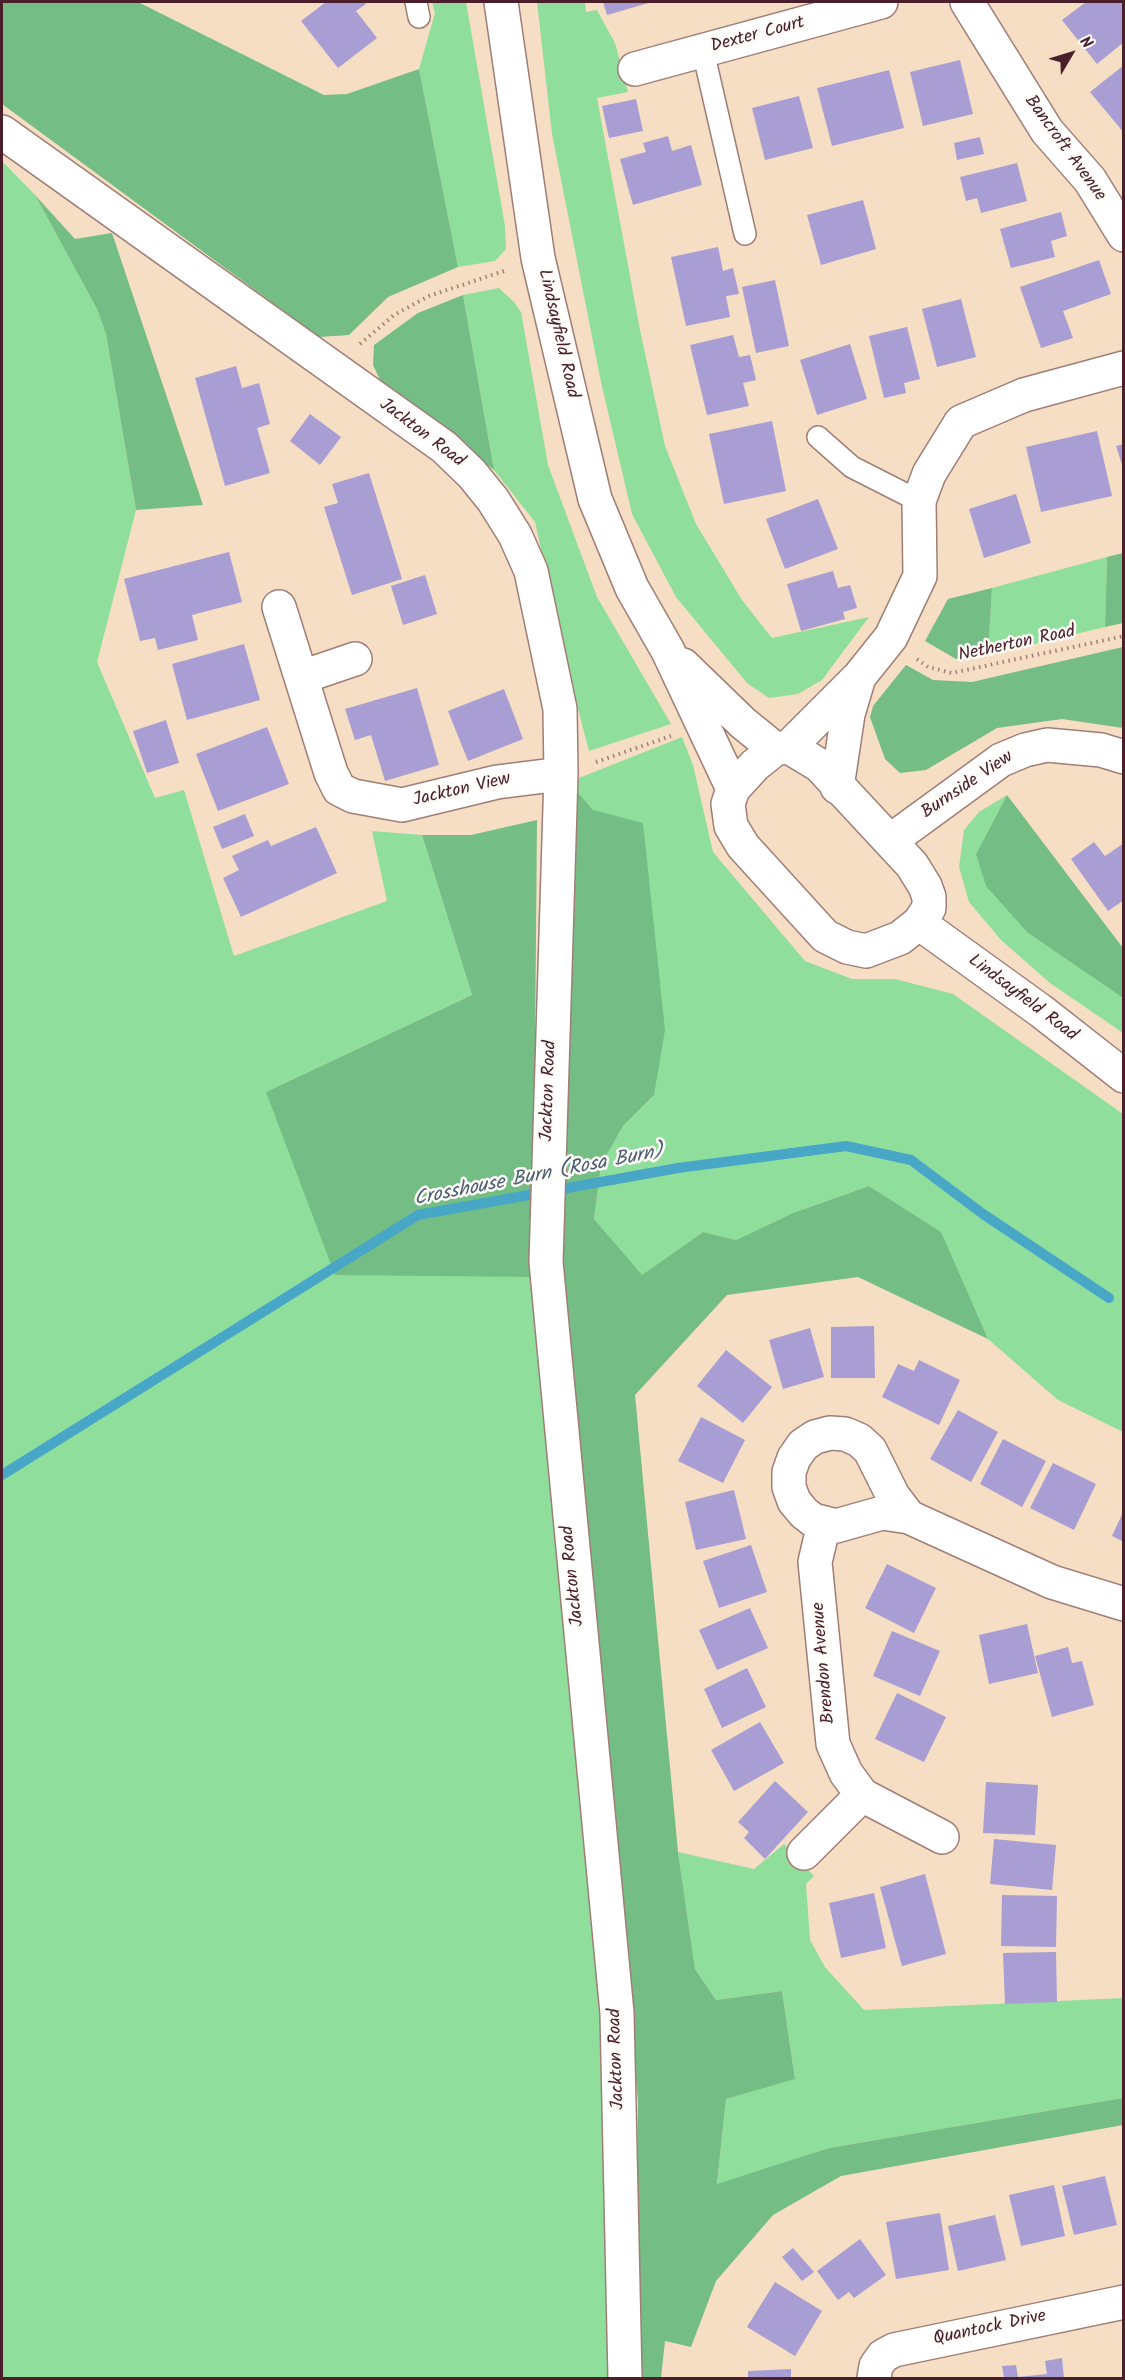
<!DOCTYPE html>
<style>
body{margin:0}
#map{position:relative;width:1125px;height:2380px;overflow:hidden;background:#f5dec3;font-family:Kalam,sans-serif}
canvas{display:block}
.frame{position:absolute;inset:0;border:3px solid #4a1f2b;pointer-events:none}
.north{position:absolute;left:1041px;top:24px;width:60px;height:60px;-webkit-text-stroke:4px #fdfcf7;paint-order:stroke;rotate:52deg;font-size:16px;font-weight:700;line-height:24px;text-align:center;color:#4a1f2b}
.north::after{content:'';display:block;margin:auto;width:21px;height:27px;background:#4a1f2b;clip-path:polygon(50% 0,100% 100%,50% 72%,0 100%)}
</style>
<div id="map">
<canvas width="1125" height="2380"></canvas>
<div class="frame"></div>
<div class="north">N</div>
</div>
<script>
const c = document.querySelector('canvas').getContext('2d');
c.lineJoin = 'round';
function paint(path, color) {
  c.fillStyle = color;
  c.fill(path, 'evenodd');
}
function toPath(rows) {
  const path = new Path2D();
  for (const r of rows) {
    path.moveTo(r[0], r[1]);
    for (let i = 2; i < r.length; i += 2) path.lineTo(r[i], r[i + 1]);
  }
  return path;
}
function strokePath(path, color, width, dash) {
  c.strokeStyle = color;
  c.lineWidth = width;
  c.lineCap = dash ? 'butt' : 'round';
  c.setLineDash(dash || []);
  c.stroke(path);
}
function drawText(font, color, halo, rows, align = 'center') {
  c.font = font + ' Kalam,sans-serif';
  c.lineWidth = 5;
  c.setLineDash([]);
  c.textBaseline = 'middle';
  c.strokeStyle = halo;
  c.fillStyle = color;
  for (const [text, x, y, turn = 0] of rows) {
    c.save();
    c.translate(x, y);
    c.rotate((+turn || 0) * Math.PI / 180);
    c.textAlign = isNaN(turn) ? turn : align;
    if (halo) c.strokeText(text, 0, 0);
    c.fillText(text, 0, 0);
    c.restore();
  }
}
paint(toPath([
 [432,2,466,2,505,226,506,249,495,261,458,267,419,69,435,13],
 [537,2,585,2,586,12,597,10,615,43,628,92,597,98,640,330,665,446,696,524,742,600,772,638,869,617,822,680,798,694,769,698,747,683,676,597,632,514,601,382,552,134],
 [2,161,35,195,97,309,106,334,136,510,97,662,155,798,184,790,234,956,387,901,372,831,422,835,472,995,266,1092,533,1277,603,1970,610,2378,2,2378],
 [499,288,514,302,521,312,548,465,597,597,671,724,589,751,568,671,535,522,494,470,463,295],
 [1107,557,1105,627,988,655,992,588],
 [682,737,693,765,713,852,805,961,852,979,895,979,953,994,1123,1114,1123,1432,1058,1400,988,1339,940,1232,869,1186,793,1213,736,1240,703,1232,641,1276,594,1219,601,1165,623,1126,654,1095,593,810,569,782],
 [1007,795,976,854,1028,933,1123,998,1123,1033,1050,983,1001,940,969,902,959,867,964,830,979,812],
 [784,1844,814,1876,806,1884,810,1940,825,1967,864,2010,1123,1998,1123,2098,829,2148,717,2185,726,2099,795,2078,782,1991,716,2000,695,1969,678,1852,754,1869]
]), '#90de9c');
paint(toPath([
 [2,2,138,2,324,95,347,94,419,69,458,267,388,297,349,335,319,337,2,104],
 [35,195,75,239,112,233,203,505,136,510,106,334,97,309],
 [463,295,494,470,382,384,373,365,374,345,418,313],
 [1123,553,1123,623,1105,627,1107,557],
 [992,588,988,655,956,659,925,641,948,599],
 [1123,647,1123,728,1062,719,997,728,926,770,900,773,885,759,870,717,873,706,906,665,933,680,972,682],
 [569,782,593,810,643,823,665,1030,654,1095,623,1126,601,1165,594,1219,642,1275,703,1232,736,1240,793,1213,869,1186,941,1232,988,1339,858,1277,727,1295,635,1395,678,1852,695,1969,716,2000,782,1991,795,2079,726,2099,717,2184,829,2148,1123,2098,1123,2125,841,2176,773,2215,716,2281,691,2347,665,2341,661,2378,635,2378,638,2101,559,1240],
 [1007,795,1123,948,1123,998,1028,933,986,886,976,854],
 [537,820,533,1277,335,1275,266,1092,472,995,422,835,471,835]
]), '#74bd84');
strokePath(toPath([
 [2,1475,418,1215,678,1168,846,1146,911,1160,983,1214,1109,1298]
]), '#48a7c7', 10);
paint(toPath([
 [326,2,364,2,366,4,356,11,377,38,338,68,301,21],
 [603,2,652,2,607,15],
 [1086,2,1124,2,1124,42,1097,64,1062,20],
 [960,60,973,114,923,126,910,72],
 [1124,65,1124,133,1090,92],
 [889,70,904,128,832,146,817,88],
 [799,96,813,148,765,160,752,108],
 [636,99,643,131,609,138,602,106],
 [668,136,672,151,691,145,702,185,633,205,620,159,646,152,643,143],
 [980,137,984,154,957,160,954,143],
 [1017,163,1027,201,981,213,977,198,966,201,960,177],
 [863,200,876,249,821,265,807,215],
 [1061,212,1067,236,1051,241,1055,257,1011,268,1000,229],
 [718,247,723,271,733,268,739,294,726,296,730,317,686,326,671,257],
 [1099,260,1111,294,1063,311,1073,338,1041,348,1020,287],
 [775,280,789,346,756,353,742,287],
 [961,299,976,357,937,367,922,309],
 [907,327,920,379,904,383,906,393,884,398,869,336],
 [733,335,739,357,750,355,756,380,743,383,749,406,707,415,690,345],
 [850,344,867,399,817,415,800,360],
 [236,366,242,388,259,383,270,424,257,428,270,473,225,486,195,378],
 [310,414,341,437,320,465,290,441],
 [772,421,786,491,724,504,709,434],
 [1097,431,1112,496,1041,512,1026,447],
 [1124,444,1124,468,1123,468,1116,446],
 [369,473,402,579,352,595,324,507,338,503,332,484],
 [1016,494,1031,543,984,558,969,509],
 [818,499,838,549,785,569,766,519],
 [229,552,242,602,192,615,198,640,158,650,155,638,140,641,124,579],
 [833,571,838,588,850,585,857,608,843,612,845,619,801,631,787,584],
 [425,575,437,614,403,625,391,586],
 [244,644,260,700,187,720,172,664],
 [417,688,439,765,385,781,371,735,355,740,345,709],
 [504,689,523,739,468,761,448,711],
 [166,720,179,763,147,773,133,731],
 [267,727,289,784,218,811,196,754],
 [245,814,254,836,222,849,213,827],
 [316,827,337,873,241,917,223,878,239,870,232,856,268,840,271,846],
 [1094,842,1105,856,1124,843,1124,900,1108,911,1071,859],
 [874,1326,875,1378,831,1378,831,1327],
 [810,1328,824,1377,783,1389,769,1340],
 [726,1350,772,1387,743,1423,697,1386],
 [919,1360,960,1380,939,1425,882,1397,898,1364,914,1371],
 [958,1410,998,1432,971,1482,930,1459],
 [701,1417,745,1440,723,1483,678,1461],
 [1003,1439,1046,1461,1022,1507,980,1484],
 [1053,1463,1096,1484,1074,1530,1030,1508],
 [734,1490,746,1539,696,1550,685,1502],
 [1124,1510,1124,1542,1112,1536],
 [751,1545,767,1592,719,1608,703,1561],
 [887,1564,936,1588,914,1633,865,1608],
 [750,1608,768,1648,717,1670,699,1630],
 [1027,1624,1038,1673,989,1684,979,1635],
 [892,1631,940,1651,920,1696,873,1676],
 [1068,1647,1072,1663,1082,1661,1094,1705,1052,1717,1035,1656],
 [747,1668,766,1707,722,1728,704,1689],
 [897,1693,946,1717,924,1762,875,1739],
 [760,1722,784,1763,734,1791,711,1750],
 [775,1781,808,1812,765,1859,744,1838,749,1832,738,1822],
 [986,1782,1038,1785,1035,1835,983,1833],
 [994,1839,1056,1845,1052,1890,990,1884],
 [925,1874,946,1954,902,1966,880,1887],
 [874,1893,886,1948,841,1958,829,1903],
 [1002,1895,1057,1896,1056,1947,1001,1946],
 [1056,1952,1057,2002,1005,2004,1003,1953],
 [1105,2176,1117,2225,1074,2235,1062,2186],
 [1054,2185,1065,2236,1021,2246,1009,2195],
 [940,2213,949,2270,896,2279,886,2222],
 [995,2215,1006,2260,958,2271,948,2226],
 [860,2239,886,2275,854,2298,849,2292,838,2300,817,2271],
 [793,2248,814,2272,802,2281,782,2257],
 [775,2282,822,2311,795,2356,747,2327],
 [1062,2358,1064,2378,1004,2378,1002,2366,1016,2365,1018,2377,1047,2374,1045,2361],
 [791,2369,791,2378,748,2378,748,2371]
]), '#a89ed3');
const service = toPath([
 [416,2,419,17],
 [703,51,745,234],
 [818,437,852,467,919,501]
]);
const minor = toPath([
 [967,2,1047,131,1090,180,1124,235],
 [635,69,881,2],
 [2,132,444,447,472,474,493,500,515,535,531,571,560,709,561,774,546,1262,617,2013,625,2378],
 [279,607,331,773,339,789,353,796,402,805,497,782,561,774],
 [302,677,355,659],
 [859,677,891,637,920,576,919,501,929,474,961,422,1024,395,1124,368],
 [789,747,859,677,848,714,837,787],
 [890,841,1001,760,1025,750,1047,745,1101,750,1124,757],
 [830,1433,845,1434,859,1440,870,1450,893,1496,909,1517,882,1513,836,1526,813,1520,804,1513,794,1501,789,1487,789,1472,794,1458,803,1445,815,1437,830,1433],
 [909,1517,1052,1582,1124,1604],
 [824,1524,815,1562,833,1744,846,1773,862,1795,942,1837],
 [804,1853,862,1795],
 [874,2378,876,2366,883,2356,894,2350,1124,2302]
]);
const tertiary = toPath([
 [501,2,538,258,595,499,632,588,668,651,733,789],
 [683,665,743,723,775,749],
 [789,747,819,765,912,865,925,886,929,897,929,908,919,923,900,938,866,951,847,947,825,936,743,846,731,826,728,804,733,789,755,765,775,749,789,747],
 [919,923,1041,1011,1124,1076]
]);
strokePath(service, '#a07e77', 24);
strokePath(minor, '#a07e77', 36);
strokePath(tertiary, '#a07e77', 36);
strokePath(toPath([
 [360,344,394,315,429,296,504,271],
 [917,659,928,667,952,673,1124,636],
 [596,762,671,736]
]), '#a07e77', 4, [1.5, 4.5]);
strokePath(service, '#fff', 21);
strokePath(minor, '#fff', 33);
strokePath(tertiary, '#fff', 33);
drawText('18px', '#4a1f2b', '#fdfcf7', [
 ["Dexter Court",758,36,-15],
 ["Bancroft Avenue",1064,149,54],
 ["Lindsayfield Road",557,334,77],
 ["Jackton Road",421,434,37],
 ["Netherton Road",1017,645,-12],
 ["Burnside View",968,786,-34],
 ["Jackton View",462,791,-13],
 ["Lindsayfield Road",1022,999,37],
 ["Jackton Road",550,1091,-88],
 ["Jackton Road",574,1576,-96],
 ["Brendon Avenue",825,1663,-95],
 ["Jackton Road",618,2059,-92],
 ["Quantock Drive",990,2329,-12]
]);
drawText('italic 20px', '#495c71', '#fdfcf7', [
 ["Crosshouse Burn (Rosa Burn)",539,1177,-11]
]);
</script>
